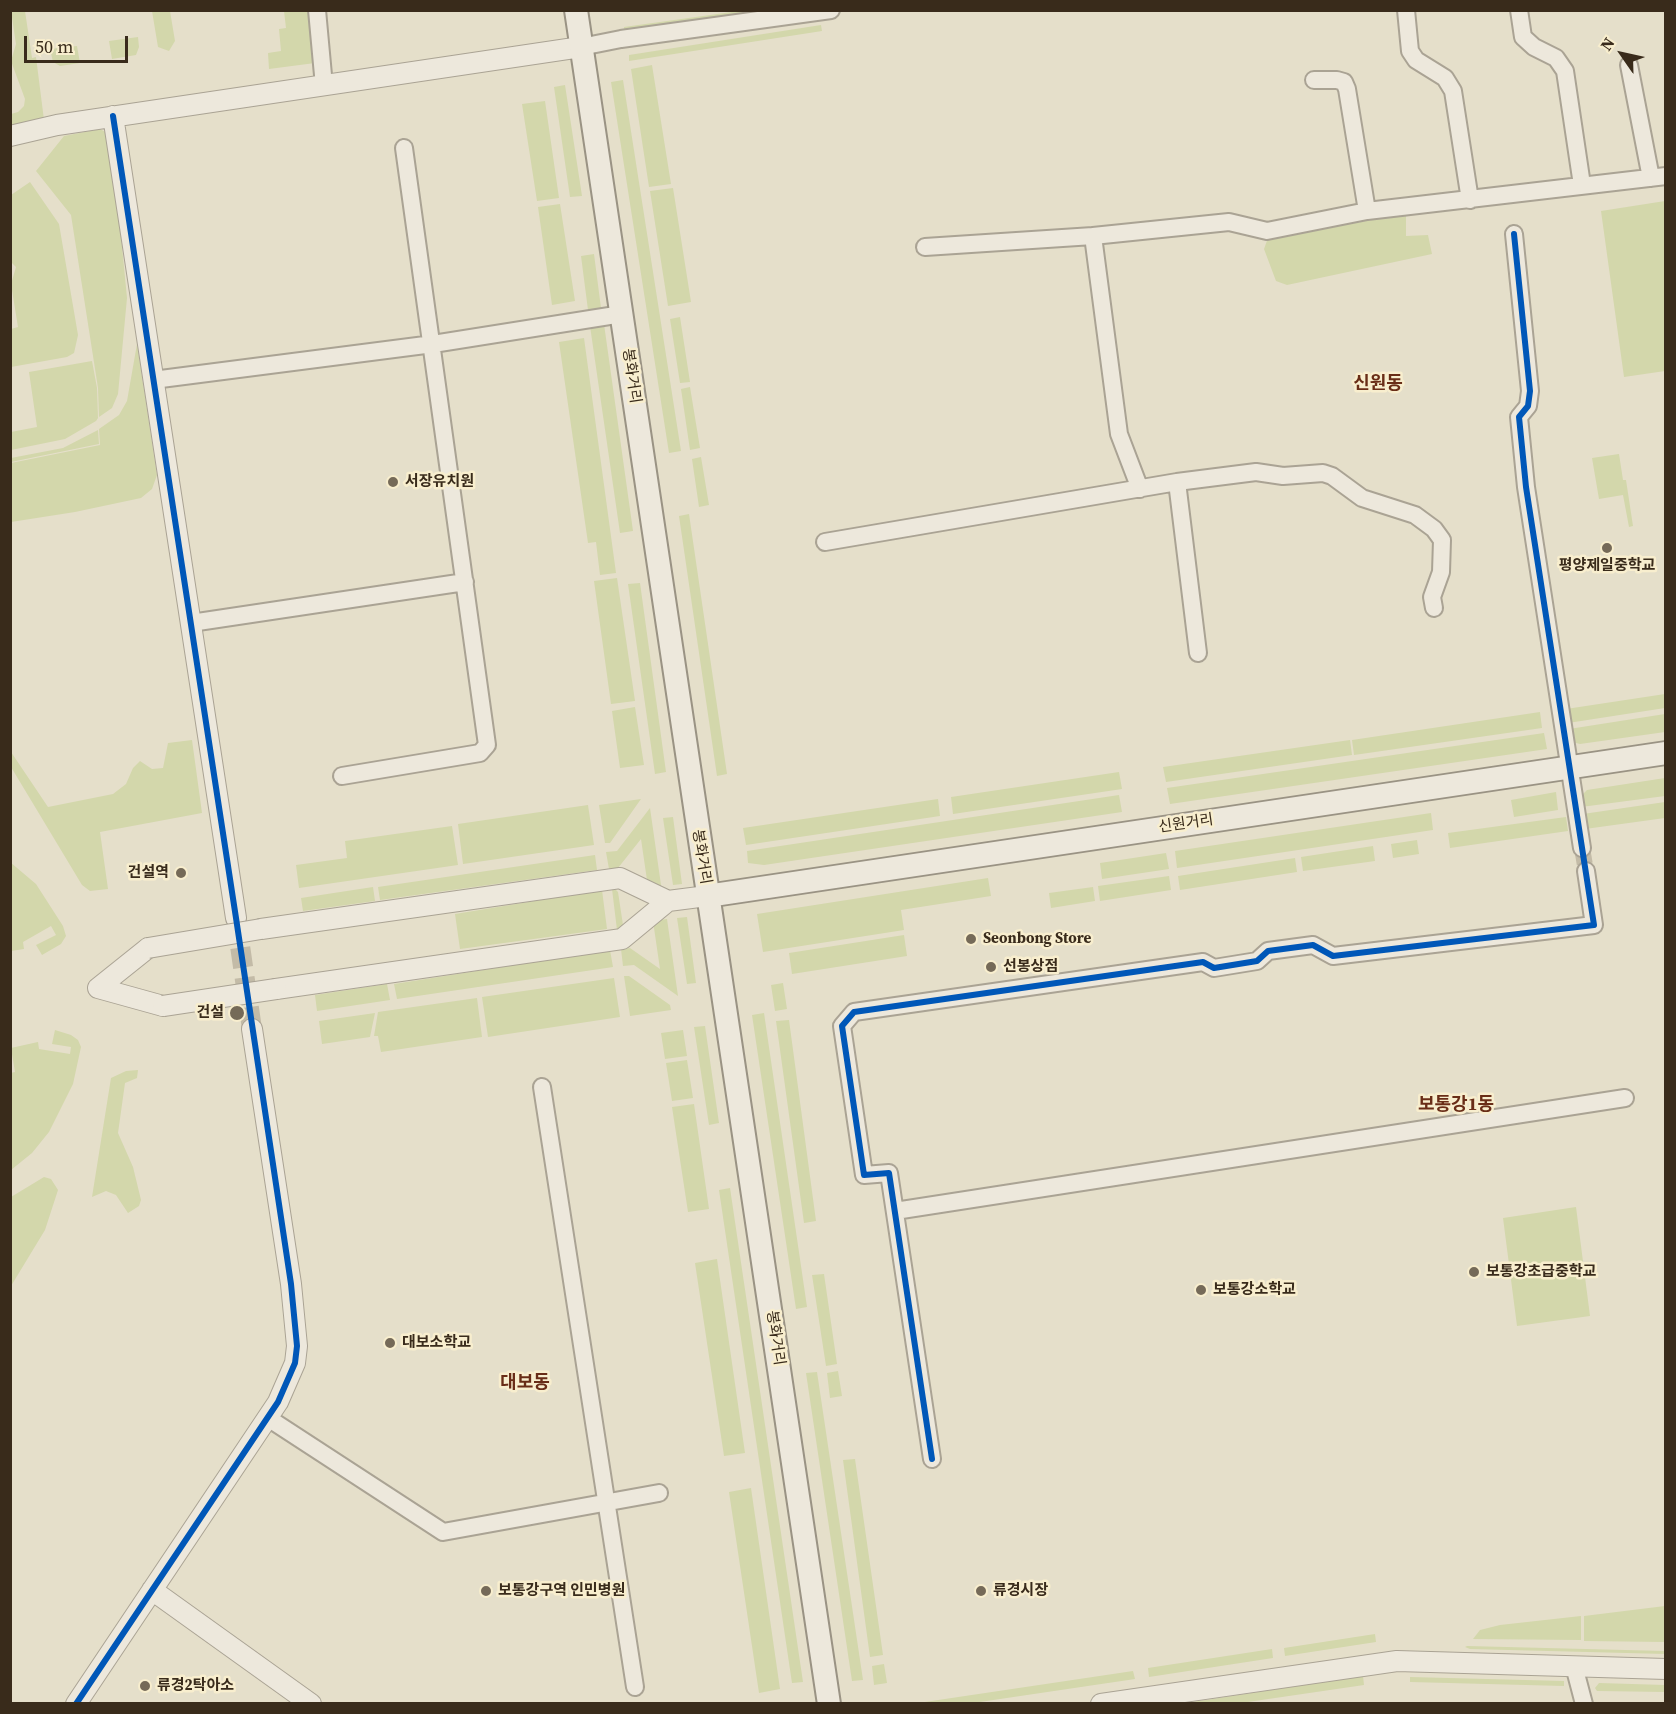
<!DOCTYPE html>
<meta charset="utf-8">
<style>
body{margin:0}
#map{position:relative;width:1676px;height:1714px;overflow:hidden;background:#e5dfca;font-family:"Source Serif 4",serif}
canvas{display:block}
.frame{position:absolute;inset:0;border:12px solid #392b1b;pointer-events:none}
.north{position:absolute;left:1592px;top:24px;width:60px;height:60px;-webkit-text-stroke:4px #f8eece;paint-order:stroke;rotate:304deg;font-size:16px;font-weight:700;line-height:24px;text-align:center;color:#392b1b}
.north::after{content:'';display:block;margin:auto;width:21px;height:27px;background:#392b1b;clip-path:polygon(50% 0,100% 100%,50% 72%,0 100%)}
.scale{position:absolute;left:24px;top:36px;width:104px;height:27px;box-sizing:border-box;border:3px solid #392b1b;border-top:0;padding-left:8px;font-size:18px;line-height:21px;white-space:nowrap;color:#392b1b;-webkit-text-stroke:4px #f8eece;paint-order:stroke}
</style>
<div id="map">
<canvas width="1676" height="1714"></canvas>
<div class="frame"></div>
<div class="north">N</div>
<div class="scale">50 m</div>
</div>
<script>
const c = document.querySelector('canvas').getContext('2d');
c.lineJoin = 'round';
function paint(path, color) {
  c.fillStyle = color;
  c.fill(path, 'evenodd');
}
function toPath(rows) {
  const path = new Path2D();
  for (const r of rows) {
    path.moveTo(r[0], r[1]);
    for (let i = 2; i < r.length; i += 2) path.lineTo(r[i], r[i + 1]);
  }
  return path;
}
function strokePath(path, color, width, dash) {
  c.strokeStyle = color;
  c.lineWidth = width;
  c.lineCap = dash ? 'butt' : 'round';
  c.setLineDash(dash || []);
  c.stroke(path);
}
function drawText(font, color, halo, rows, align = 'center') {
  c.font = font + ' "Source Serif 4","Noto Sans KR",serif';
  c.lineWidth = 5;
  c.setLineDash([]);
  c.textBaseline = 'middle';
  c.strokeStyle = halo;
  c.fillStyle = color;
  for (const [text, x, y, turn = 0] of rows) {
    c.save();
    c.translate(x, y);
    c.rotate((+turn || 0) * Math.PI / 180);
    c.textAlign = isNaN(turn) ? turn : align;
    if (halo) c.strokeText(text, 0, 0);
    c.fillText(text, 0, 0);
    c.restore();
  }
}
paint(toPath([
 [11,11,25,11,32,58,36,57,44,120,11,126,11,114,18,112,24,106,25,99,11,61,16,44],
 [152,11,170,11,175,41,169,51,158,47],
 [284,11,311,11,315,63,269,69,268,53,281,51,279,29,286,28],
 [739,11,786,11,625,35,624,27],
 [821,25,822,31,629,61,629,55],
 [138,37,139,47,136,55,112,59,109,41],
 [77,46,80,63,60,66,53,62,50,49],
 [652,65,671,184,649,187,631,69],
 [623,80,681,451,669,453,611,82],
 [565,85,582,196,570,197,554,87],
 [545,101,559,198,537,201,522,104],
 [100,129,107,133,112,144,127,298,118,394,112,408,99,417,98,388,71,215,36,171,64,136],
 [30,182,59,224,78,335,74,353,67,357,11,367,11,329,18,327,11,284,16,267,11,262,11,195],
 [673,188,691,302,668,306,650,191],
 [1665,201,1665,371,1624,377,1601,211],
 [560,204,575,301,552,305,538,207],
 [1406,214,1406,236,1428,235,1432,254,1287,285,1276,281,1264,249,1268,238],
 [594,254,601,308,588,310,581,256],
 [680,317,690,382,680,383,670,319],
 [604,324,633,531,620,533,590,326],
 [584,338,616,573,600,575,596,542,588,543,559,342],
 [137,344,157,475,152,489,141,498,75,512,11,522,11,463,100,445,99,429,119,415,127,401],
 [92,361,97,388,98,418,96,421,65,439,11,450,11,432,37,427,29,372],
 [690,387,700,448,690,450,681,389],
 [98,430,99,444,11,462,11,458,63,448],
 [1619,454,1623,480,1626,480,1633,526,1629,527,1623,495,1599,499,1592,458],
 [701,457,709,505,699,507,692,459],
 [689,514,727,774,717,776,679,516],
 [617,578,635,701,611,704,594,581],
 [640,583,666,772,655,774,628,584],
 [1665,694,1665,708,1568,723,1566,709],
 [635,707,644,765,620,768,612,711],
 [1540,712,1542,728,1354,755,1352,740],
 [1665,714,1665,732,1580,744,1572,742,1569,729],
 [1544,733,1547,749,1170,804,1167,788],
 [192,740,202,813,100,832,108,889,90,891,82,885,11,767,11,752,48,807,113,794,126,784,133,768,140,761,152,769,163,768,168,743],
 [1350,740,1352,755,1166,782,1163,767],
 [1119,772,1122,789,953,814,951,797],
 [1665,778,1665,796,1581,807,1581,796,1587,790],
 [1556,792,1558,810,1514,817,1511,800],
 [1119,795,1122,812,764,865,748,863,747,851],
 [641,799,610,843,605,843,599,805],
 [938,799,940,816,746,845,743,828],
 [1665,802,1665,818,1585,829,1583,814],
 [588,805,594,845,463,864,458,824],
 [650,808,661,885,648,887,641,839,618,868,609,869,606,852,617,851],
 [1431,813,1433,830,1177,868,1175,851],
 [673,817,682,884,673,885,663,818],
 [1566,817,1568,831,1450,848,1448,833],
 [452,826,458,865,299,888,296,865,347,858,345,841],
 [1417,840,1419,854,1393,858,1391,844],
 [1373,846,1375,861,1303,871,1301,857],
 [1166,853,1169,869,1102,879,1100,863],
 [595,855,597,870,380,900,378,887],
 [1295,858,1297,872,1180,890,1178,876],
 [10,862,36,884,63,926,66,936,61,944,42,955,36,945,56,935,51,926,23,942,24,949,11,951],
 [1169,876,1171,890,1100,901,1098,886],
 [988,878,991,896,901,910,904,930,763,952,757,914],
 [373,887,375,901,303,911,301,898],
 [1093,887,1095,901,1051,908,1049,893],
 [614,888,618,892,623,925,617,930,612,889],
 [602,890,607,929,460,949,455,914],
 [687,917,696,983,687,984,677,918],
 [667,919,678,996,634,965,623,966,621,949,630,948,660,969,653,921],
 [904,935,907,956,792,974,789,953],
 [610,950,613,967,397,999,394,984],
 [624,976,629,976,670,1005,671,1010,630,1016],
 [614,978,620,1017,488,1037,482,997],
 [783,983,787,1009,775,1011,771,985],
 [387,984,390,1000,317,1011,315,995],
 [477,998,482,1037,381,1052,378,1036,374,1036,378,1012],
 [375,1013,370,1037,322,1044,319,1021],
 [764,1013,807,1307,796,1309,752,1015],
 [789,1020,816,1221,804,1223,776,1021],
 [705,1026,719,1123,709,1125,694,1027],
 [55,1030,71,1035,78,1040,81,1047,73,1084,49,1132,32,1153,11,1170,10,1073,15,1072,11,1048,38,1042,39,1049,70,1054,71,1047,52,1044],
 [683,1030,687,1056,665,1059,661,1033],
 [687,1060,693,1098,672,1101,666,1063],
 [138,1070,137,1078,125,1083,118,1133,133,1167,141,1200,139,1206,128,1213,116,1195,106,1191,92,1197,111,1078,126,1071],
 [694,1104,709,1209,688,1212,672,1107],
 [44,1177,51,1179,58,1190,45,1230,11,1286,11,1197],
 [730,1188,803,1682,792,1683,719,1190],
 [1576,1207,1590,1316,1517,1326,1503,1218],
 [717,1259,745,1453,724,1456,695,1263],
 [824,1274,837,1364,826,1366,812,1275],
 [838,1371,842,1396,830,1398,827,1373],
 [817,1372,863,1680,852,1681,806,1373],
 [855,1459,883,1655,870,1657,843,1460],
 [751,1488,780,1689,759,1693,729,1492],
 [1665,1606,1665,1642,1584,1641,1584,1616],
 [1581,1616,1581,1640,1473,1639,1480,1630,1500,1625],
 [1375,1634,1376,1642,1285,1656,1284,1648],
 [1467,1646,1665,1651,1666,1654,1470,1649,1465,1647],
 [1272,1649,1273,1658,1149,1677,1148,1668],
 [884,1664,887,1683,874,1685,872,1666],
 [1133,1671,1135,1679,973,1703,918,1703],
 [1363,1676,1364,1685,1241,1703,1186,1703],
 [1410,1677,1564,1681,1564,1686,1410,1682],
 [1599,1683,1665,1685,1665,1692,1597,1691,1595,1688]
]), '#d3d7ab');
strokePath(toPath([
 [1582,848,1586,871]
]), '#c3bba7', 16, [16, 8]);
strokePath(toPath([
 [236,918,252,1029]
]), '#c3bba7', 20, [20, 10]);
const minor = toPath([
 [317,10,324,86],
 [1406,10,1410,51,1416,60,1445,78,1453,91,1470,200],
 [1519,10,1523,37,1534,47,1556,58,1565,71,1582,185],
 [581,47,621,39,831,10],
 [1629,65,1651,178],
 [1314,80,1337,80,1344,82,1347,89,1367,211],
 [1514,234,1530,391,1528,406,1519,417,1526,487,1582,848],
 [1093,236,1119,434,1140,489],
 [925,247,1093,236,1229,222,1267,231,1367,211,1666,176],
 [153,380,433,344,622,314],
 [1177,482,1198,653],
 [825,542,1177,482,1256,472,1283,476,1323,473,1332,476,1362,498,1415,515,1434,529,1442,540,1441,572,1432,597,1434,608],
 [191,623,465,582],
 [342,776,480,753,487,745,404,148],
 [542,1087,635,1687],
 [895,1211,1625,1098],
 [268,1418,443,1532,659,1493],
 [932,1459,889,1173,864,1175,842,1026,854,1012,1203,962,1214,968,1257,961,1268,951,1313,945,1333,956,1594,925,1586,871],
 [1574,1666,1584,1704]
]);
const tertiary = toPath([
 [113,116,236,918],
 [10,136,57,125,581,47],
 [261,929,620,878,668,901],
 [98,988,163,1006],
 [98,988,148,948],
 [276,989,622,939,668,901,707,896],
 [152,1590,311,1704],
 [76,1704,278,1402,295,1363,297,1346,291,1284,252,1029],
 [1101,1704,1397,1661,1666,1669]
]);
const secondary = toPath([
 [576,10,829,1704],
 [707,896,1666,753]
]);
strokePath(minor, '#aaa394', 20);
strokePath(tertiary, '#aaa394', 22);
strokePath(secondary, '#9a9384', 26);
strokePath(minor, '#ede8dc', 16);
strokePath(tertiary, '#ede8dc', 20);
strokePath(secondary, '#ede8dc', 22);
const tertiaryBridge = toPath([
 [148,948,261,929],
 [163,1006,276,989]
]);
strokePath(tertiaryBridge, '#aaa394', 22, []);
strokePath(tertiaryBridge, '#ede8dc', 20);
strokePath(toPath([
 [932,1459,889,1173,864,1175,842,1026,854,1012,1203,962,1214,968,1257,961,1268,951,1313,945,1333,956,1594,925,1526,487,1519,417,1528,406,1530,391,1514,234],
 [76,1704,278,1402,295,1363,297,1346,291,1284,236,918,113,116]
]), '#0057b8', 6);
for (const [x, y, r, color] of [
 [393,482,6,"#756a58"],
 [1607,548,6,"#756a58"],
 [181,873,6,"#756a58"],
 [971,939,6,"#756a58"],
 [991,967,6,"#756a58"],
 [237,1013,8,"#756a58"],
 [1474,1272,6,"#756a58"],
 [1201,1290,6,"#756a58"],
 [390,1343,6,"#756a58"],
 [486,1591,6,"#756a58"],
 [981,1591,6,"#756a58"],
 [145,1686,6,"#756a58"]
]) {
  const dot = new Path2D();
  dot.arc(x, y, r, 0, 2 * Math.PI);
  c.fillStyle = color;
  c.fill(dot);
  strokePath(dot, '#f8eece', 2);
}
drawText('15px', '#392b1b', '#f8eece', [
 ["봉화거리",631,376,82],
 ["신원거리",1186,824,-8],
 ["봉화거리",701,857,81],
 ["봉화거리",775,1338,82]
]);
drawText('bold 15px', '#392b1b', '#f8eece', [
 ["서장유치원",405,482],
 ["평양제일중학교",1607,566,"center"],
 ["건설역",169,873,"right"],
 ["Seonbong Store",983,939],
 ["선봉상점",1003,967],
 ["건설",224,1013,"right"],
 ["보통강초급중학교",1486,1272],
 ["보통강소학교",1213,1290],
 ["대보소학교",402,1343],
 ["보통강구역 인민병원",498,1591],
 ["류경시장",993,1591],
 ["류경2탁아소",157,1686]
], 'left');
drawText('bold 18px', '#692d17', '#f8eece', [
 ["신원동",1378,384],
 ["보통강1동",1456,1105],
 ["대보동",525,1383]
]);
</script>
